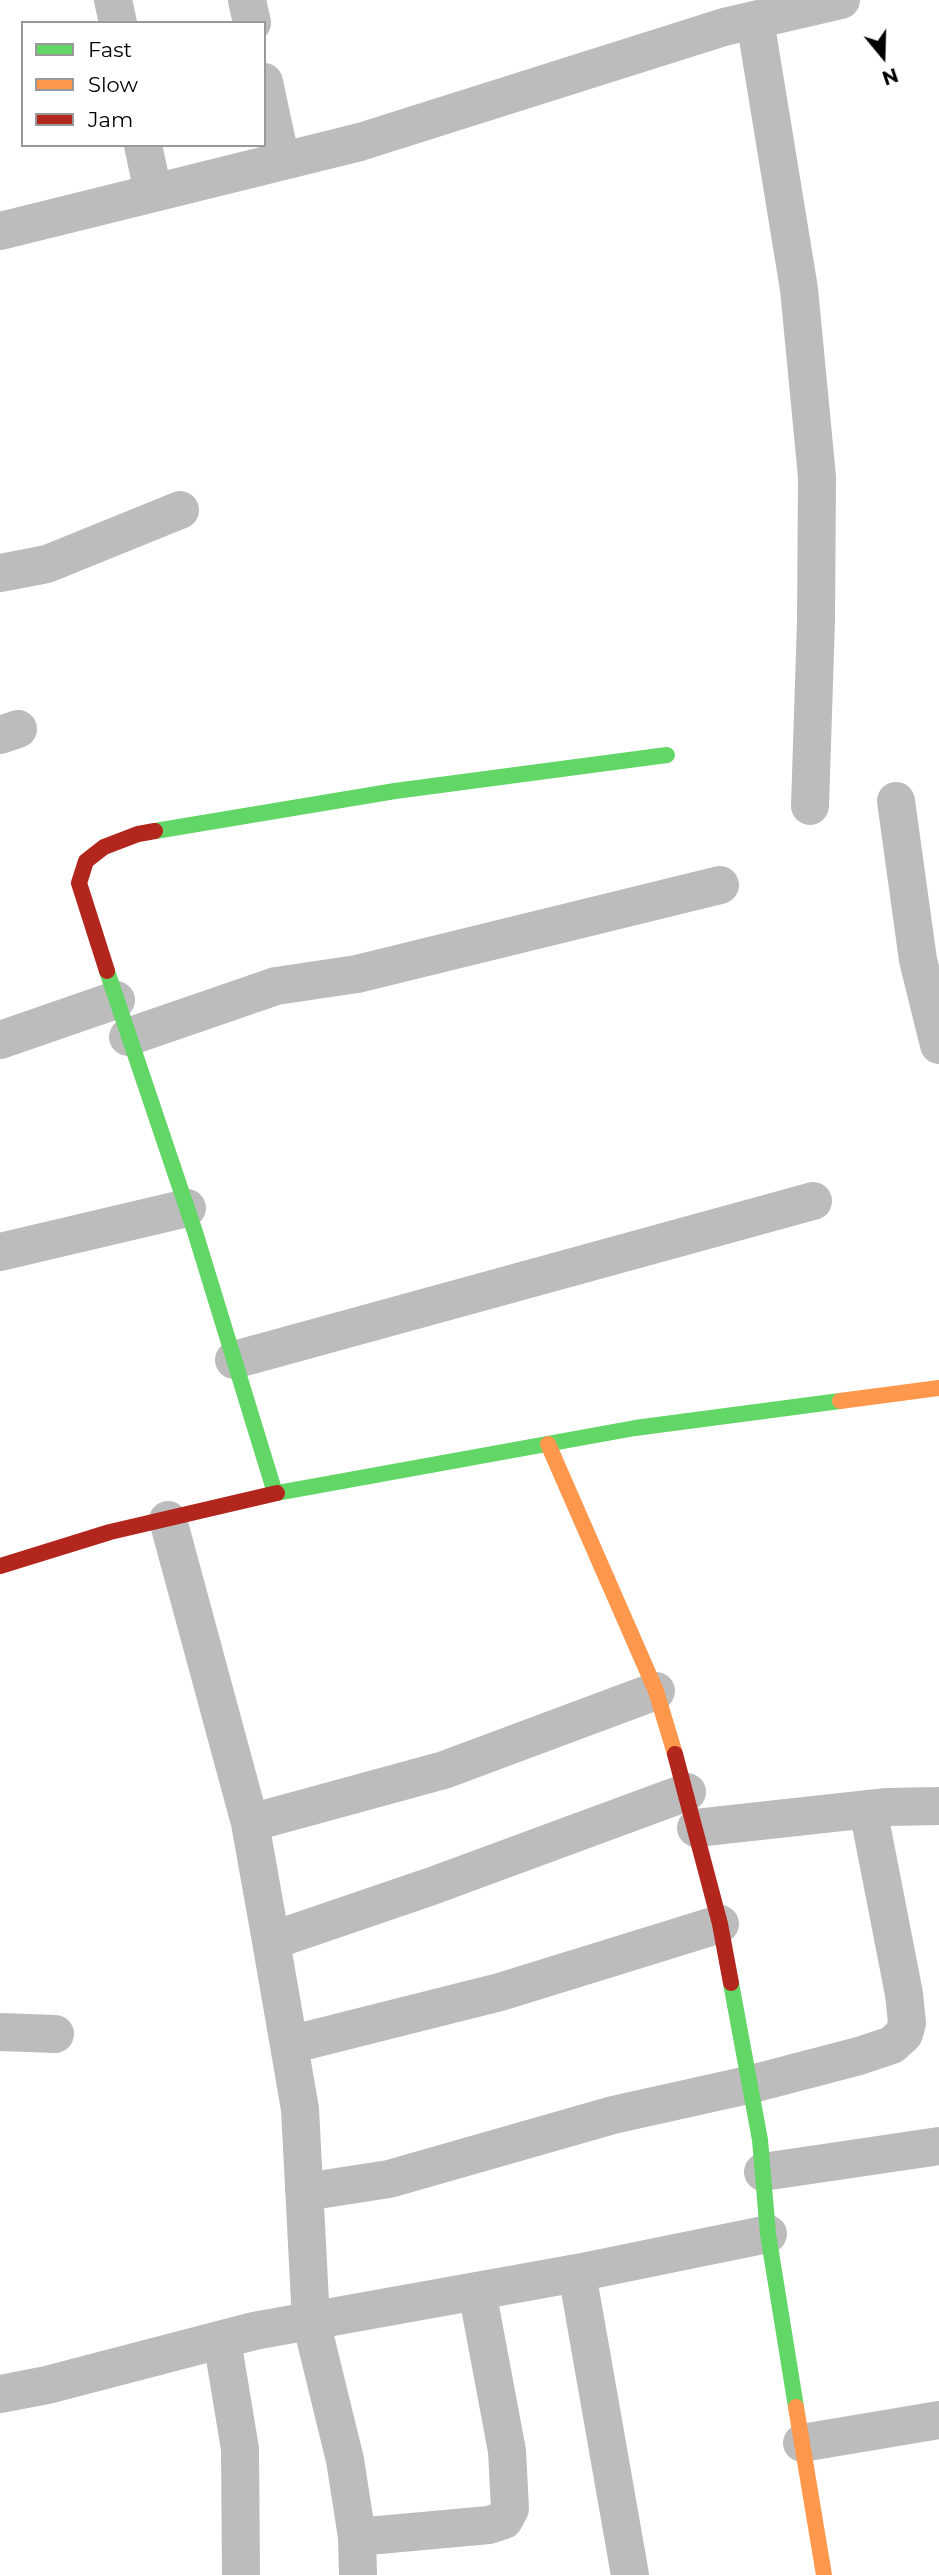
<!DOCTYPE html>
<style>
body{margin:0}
#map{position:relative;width:939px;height:2575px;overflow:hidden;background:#fff;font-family:Montserrat,sans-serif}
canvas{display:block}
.legend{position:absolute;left:21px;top:21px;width:245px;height:126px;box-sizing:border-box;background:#fff;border:2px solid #999;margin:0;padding:9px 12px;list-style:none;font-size:21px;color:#000}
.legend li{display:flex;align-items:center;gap:14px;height:35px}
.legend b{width:35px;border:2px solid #999}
.north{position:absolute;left:848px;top:21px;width:70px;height:70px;-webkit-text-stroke:5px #fff;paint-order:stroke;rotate:161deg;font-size:19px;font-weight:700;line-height:28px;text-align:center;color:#000}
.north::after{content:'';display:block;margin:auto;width:24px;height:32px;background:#000;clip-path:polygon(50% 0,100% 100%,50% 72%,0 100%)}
</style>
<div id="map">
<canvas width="939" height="2575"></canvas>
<ul class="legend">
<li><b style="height:9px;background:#63d668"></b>Fast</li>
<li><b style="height:9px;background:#ff974d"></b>Slow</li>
<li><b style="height:9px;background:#b3261e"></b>Jam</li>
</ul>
<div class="north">N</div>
</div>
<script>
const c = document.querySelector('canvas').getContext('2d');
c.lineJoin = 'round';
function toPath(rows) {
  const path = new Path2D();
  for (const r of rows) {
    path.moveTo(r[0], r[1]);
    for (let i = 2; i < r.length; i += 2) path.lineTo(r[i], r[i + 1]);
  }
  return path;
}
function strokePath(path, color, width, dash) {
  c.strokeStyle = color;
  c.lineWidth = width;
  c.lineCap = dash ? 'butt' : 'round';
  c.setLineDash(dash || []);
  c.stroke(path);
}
strokePath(toPath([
 [113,0,118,23],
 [247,0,252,23],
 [755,20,799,289,817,477,816,621,810,806],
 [264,82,281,161],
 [143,145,153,192],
 [0,231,360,142,724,27,841,0],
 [0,573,47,564,180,510],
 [0,735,18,729],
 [896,801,918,960,939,1045],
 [128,1037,276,986,357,974,720,885],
 [0,1040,116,1000],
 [0,1252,187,1208],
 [234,1360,813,1201],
 [168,1520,250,1823,271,1941,300,2109,311,2321,345,2460,357,2537,358,2575],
 [250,1823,444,1770,656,1691],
 [696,1828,887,1807,939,1806],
 [271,1941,432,1886,687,1792],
 [0,2032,55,2034],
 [289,2045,500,1992,720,1924],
 [763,2172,939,2146],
 [305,2192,389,2179,613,2115,748,2085,859,2056,892,2045,904,2034,907,2023,904,1994,868,1809],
 [577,2273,630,2575],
 [222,2340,240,2449,241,2575],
 [0,2394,47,2385,254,2331,577,2273,768,2234],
 [802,2443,939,2420],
 [357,2537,489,2525,504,2520,510,2509,507,2451,477,2291]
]), '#bcbcbc', 38);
strokePath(toPath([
 [155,831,395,791,667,755],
 [107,971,195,1232,275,1493],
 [277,1493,635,1428,840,1401],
 [731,1983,760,2140,768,2234,796,2407]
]), '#63d668', 16);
strokePath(toPath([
 [840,1401,939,1388],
 [548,1444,656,1691,675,1754],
 [796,2407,824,2575]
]), '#ff974d', 16);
strokePath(toPath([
 [107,971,79,883,86,861,104,847,138,834,155,831],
 [0,1566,110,1532,277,1493],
 [675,1754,720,1924,731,1983]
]), '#b3261e', 16);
</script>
